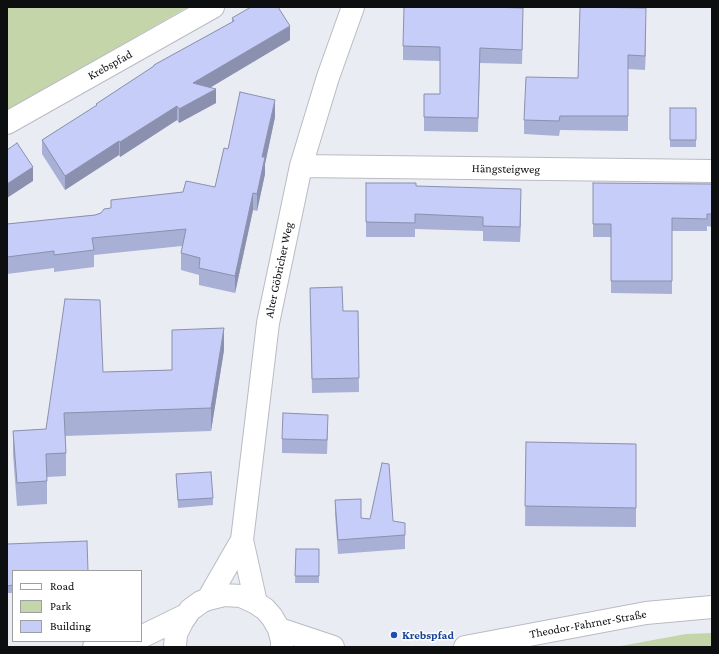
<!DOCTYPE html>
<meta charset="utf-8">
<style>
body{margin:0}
#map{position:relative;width:719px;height:654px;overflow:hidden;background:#eaecf4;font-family:"Crimson Pro",serif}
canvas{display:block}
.frame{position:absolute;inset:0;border:8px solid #0d0e10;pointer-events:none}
.legend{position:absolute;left:12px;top:570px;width:130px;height:72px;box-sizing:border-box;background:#fff;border:1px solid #9e9f9f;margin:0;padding:5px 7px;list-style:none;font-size:12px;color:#0d0e10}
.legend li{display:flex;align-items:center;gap:8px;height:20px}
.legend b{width:20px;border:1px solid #9e9f9f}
</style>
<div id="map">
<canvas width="719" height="654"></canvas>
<div class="frame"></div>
<ul class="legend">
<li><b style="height:5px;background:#fff"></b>Road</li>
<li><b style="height:11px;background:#c4d5aa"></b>Park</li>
<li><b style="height:11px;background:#c5cdf8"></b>Building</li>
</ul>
</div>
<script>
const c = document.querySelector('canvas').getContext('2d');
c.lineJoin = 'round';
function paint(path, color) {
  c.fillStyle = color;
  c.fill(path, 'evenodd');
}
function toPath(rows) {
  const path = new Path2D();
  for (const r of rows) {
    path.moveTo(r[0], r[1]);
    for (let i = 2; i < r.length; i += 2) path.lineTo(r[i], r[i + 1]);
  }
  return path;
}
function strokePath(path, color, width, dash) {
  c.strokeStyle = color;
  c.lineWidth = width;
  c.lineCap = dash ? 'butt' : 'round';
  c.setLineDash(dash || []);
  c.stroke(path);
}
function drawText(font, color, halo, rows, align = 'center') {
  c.font = font + ' "Crimson Pro",serif';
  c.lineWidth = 3;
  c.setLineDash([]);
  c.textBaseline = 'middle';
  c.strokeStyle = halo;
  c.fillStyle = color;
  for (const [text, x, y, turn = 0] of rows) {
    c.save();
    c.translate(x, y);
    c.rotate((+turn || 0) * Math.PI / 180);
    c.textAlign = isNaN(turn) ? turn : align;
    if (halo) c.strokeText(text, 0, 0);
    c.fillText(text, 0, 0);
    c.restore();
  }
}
paint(toPath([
 [7,7,188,7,7,111],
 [712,633,712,647,615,647,686,634]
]), '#c4d5aa');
const minor = toPath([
 [7,123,213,7],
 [301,166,712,171],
 [208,599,242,540],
 [256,603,242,540,268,323,301,166,328,77,353,7],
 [279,629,333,647],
 [141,637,186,615],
 [94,647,126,644,133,641],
 [175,647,176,634,182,622,190,610,201,602,208,599,224,595,241,596,256,603,265,609,272,617,279,629,282,641,282,647],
 [465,647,646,613,712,607]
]);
strokePath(minor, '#babbc3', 24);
strokePath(minor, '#fff', 22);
paint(toPath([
 [232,18,290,40,210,87,216,103,179,123,177,120,120,157,119,155,65,190,42,154,42,140,96,106,96,104,154,66,154,65,232,22],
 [523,22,522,64,480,63,478,132,424,131,424,94,440,94,440,61,403,60,403,46],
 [646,23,645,70,628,69,628,131,560,130,559,136,524,134,524,120,578,78],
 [670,108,696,108,696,147,670,147],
 [275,117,265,164,265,174,257,211,253,210,235,293,199,285,199,275,181,270,181,253,182,246,94,255,94,267,54,272,54,268,7,274,7,224,95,215,111,209,111,200,183,192,215,187,228,149],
 [366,183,416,186,521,203,520,242,483,241,483,231,415,229,415,237,366,237],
 [593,183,712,184,712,227,707,226,707,231,672,231,672,294,611,293,611,237,593,237],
 [310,288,343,311,358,311,359,392,312,393],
 [224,350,211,431,65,436,66,453,66,476,47,477,47,504,17,506,13,454,13,431,46,429,103,372,172,370],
 [328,429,327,454,282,453,282,439],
 [526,442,636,444,636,527,525,526],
 [176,474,213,498,213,505,178,508],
 [335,500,361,518,405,523,405,549,338,554,335,514],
 [7,544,13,571,13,593,7,593],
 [296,549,319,549,319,583,295,583]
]), '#a9b0d5');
paint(toPath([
 [646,8,646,23,645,70,645,56],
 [290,26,290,40,193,98,193,83],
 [216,89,216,103,179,123,179,109],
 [275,100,275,117,265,164,265,174,257,211,257,194,262,157],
 [177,106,177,120,120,157,120,142],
 [119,141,119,155,65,190,65,176],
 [33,167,33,181,7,198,7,184],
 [521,189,521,203,520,242,520,227],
 [253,193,253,210,235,293,235,276],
 [224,328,224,350,211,431,211,408]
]), '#8a90ae');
const building = toPath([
 [251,7,278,7,290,26,193,83,216,89,179,109,177,106,120,142,119,141,65,176,42,140,97,105,96,104,154,66,154,65,234,21,232,18,251,7],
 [404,7,487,7,523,8,522,50,480,48,478,118,424,117,424,94,440,94,440,47,403,46,404,7],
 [580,7,646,8,645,56,628,55,628,116,560,116,559,121,524,120,526,77,578,78,580,7],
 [240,92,275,100,262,157,265,157,257,194,253,193,235,276,199,268,200,258,181,253,186,229,92,238,94,250,54,255,54,251,7,257,7,224,95,215,101,213,104,209,111,208,111,200,183,192,186,181,215,187,224,148,228,149,240,92],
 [670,108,696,108,696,140,670,140,670,108],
 [17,143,33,167,7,184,7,150,17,143],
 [366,183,416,183,416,186,521,189,520,227,483,226,483,217,415,214,415,223,366,222,366,183],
 [593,183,712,184,712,214,707,214,707,219,672,218,672,281,611,281,611,224,593,224,593,183],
 [342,287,343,311,358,311,359,378,312,379,310,288,342,287],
 [65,299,100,300,103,372,172,370,172,330,224,328,211,408,64,413,66,453,46,454,47,481,17,483,13,431,46,429,65,299],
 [283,413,328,415,327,440,282,439,283,413],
 [526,442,636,444,636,508,525,506,526,442],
 [382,463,389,464,393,521,405,523,405,535,338,540,335,500,361,499,361,518,370,519,382,463],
 [211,472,213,498,178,500,176,474,211,472],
 [87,541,88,571,13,571,13,585,7,586,7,544,87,541],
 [296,549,319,549,319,576,295,576,296,549]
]);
paint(building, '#c5cdf8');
strokePath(building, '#8a90ae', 1);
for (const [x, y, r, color] of [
 [394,635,4,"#1a4fb4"]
]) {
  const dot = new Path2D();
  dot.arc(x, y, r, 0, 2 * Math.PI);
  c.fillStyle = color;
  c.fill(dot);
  strokePath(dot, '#fff', 1.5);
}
drawText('12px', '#0d0e10', '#fff', [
 ["Krebspfad",110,65,-29],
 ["Hängsteigweg",506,169,1],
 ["Alter Göbricher Weg",279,270,-78],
 ["Theodor-Fahrner-Straße",588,624,-10]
]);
drawText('bold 12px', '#164399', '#fff', [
 ["Krebspfad",402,635]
], 'left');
</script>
